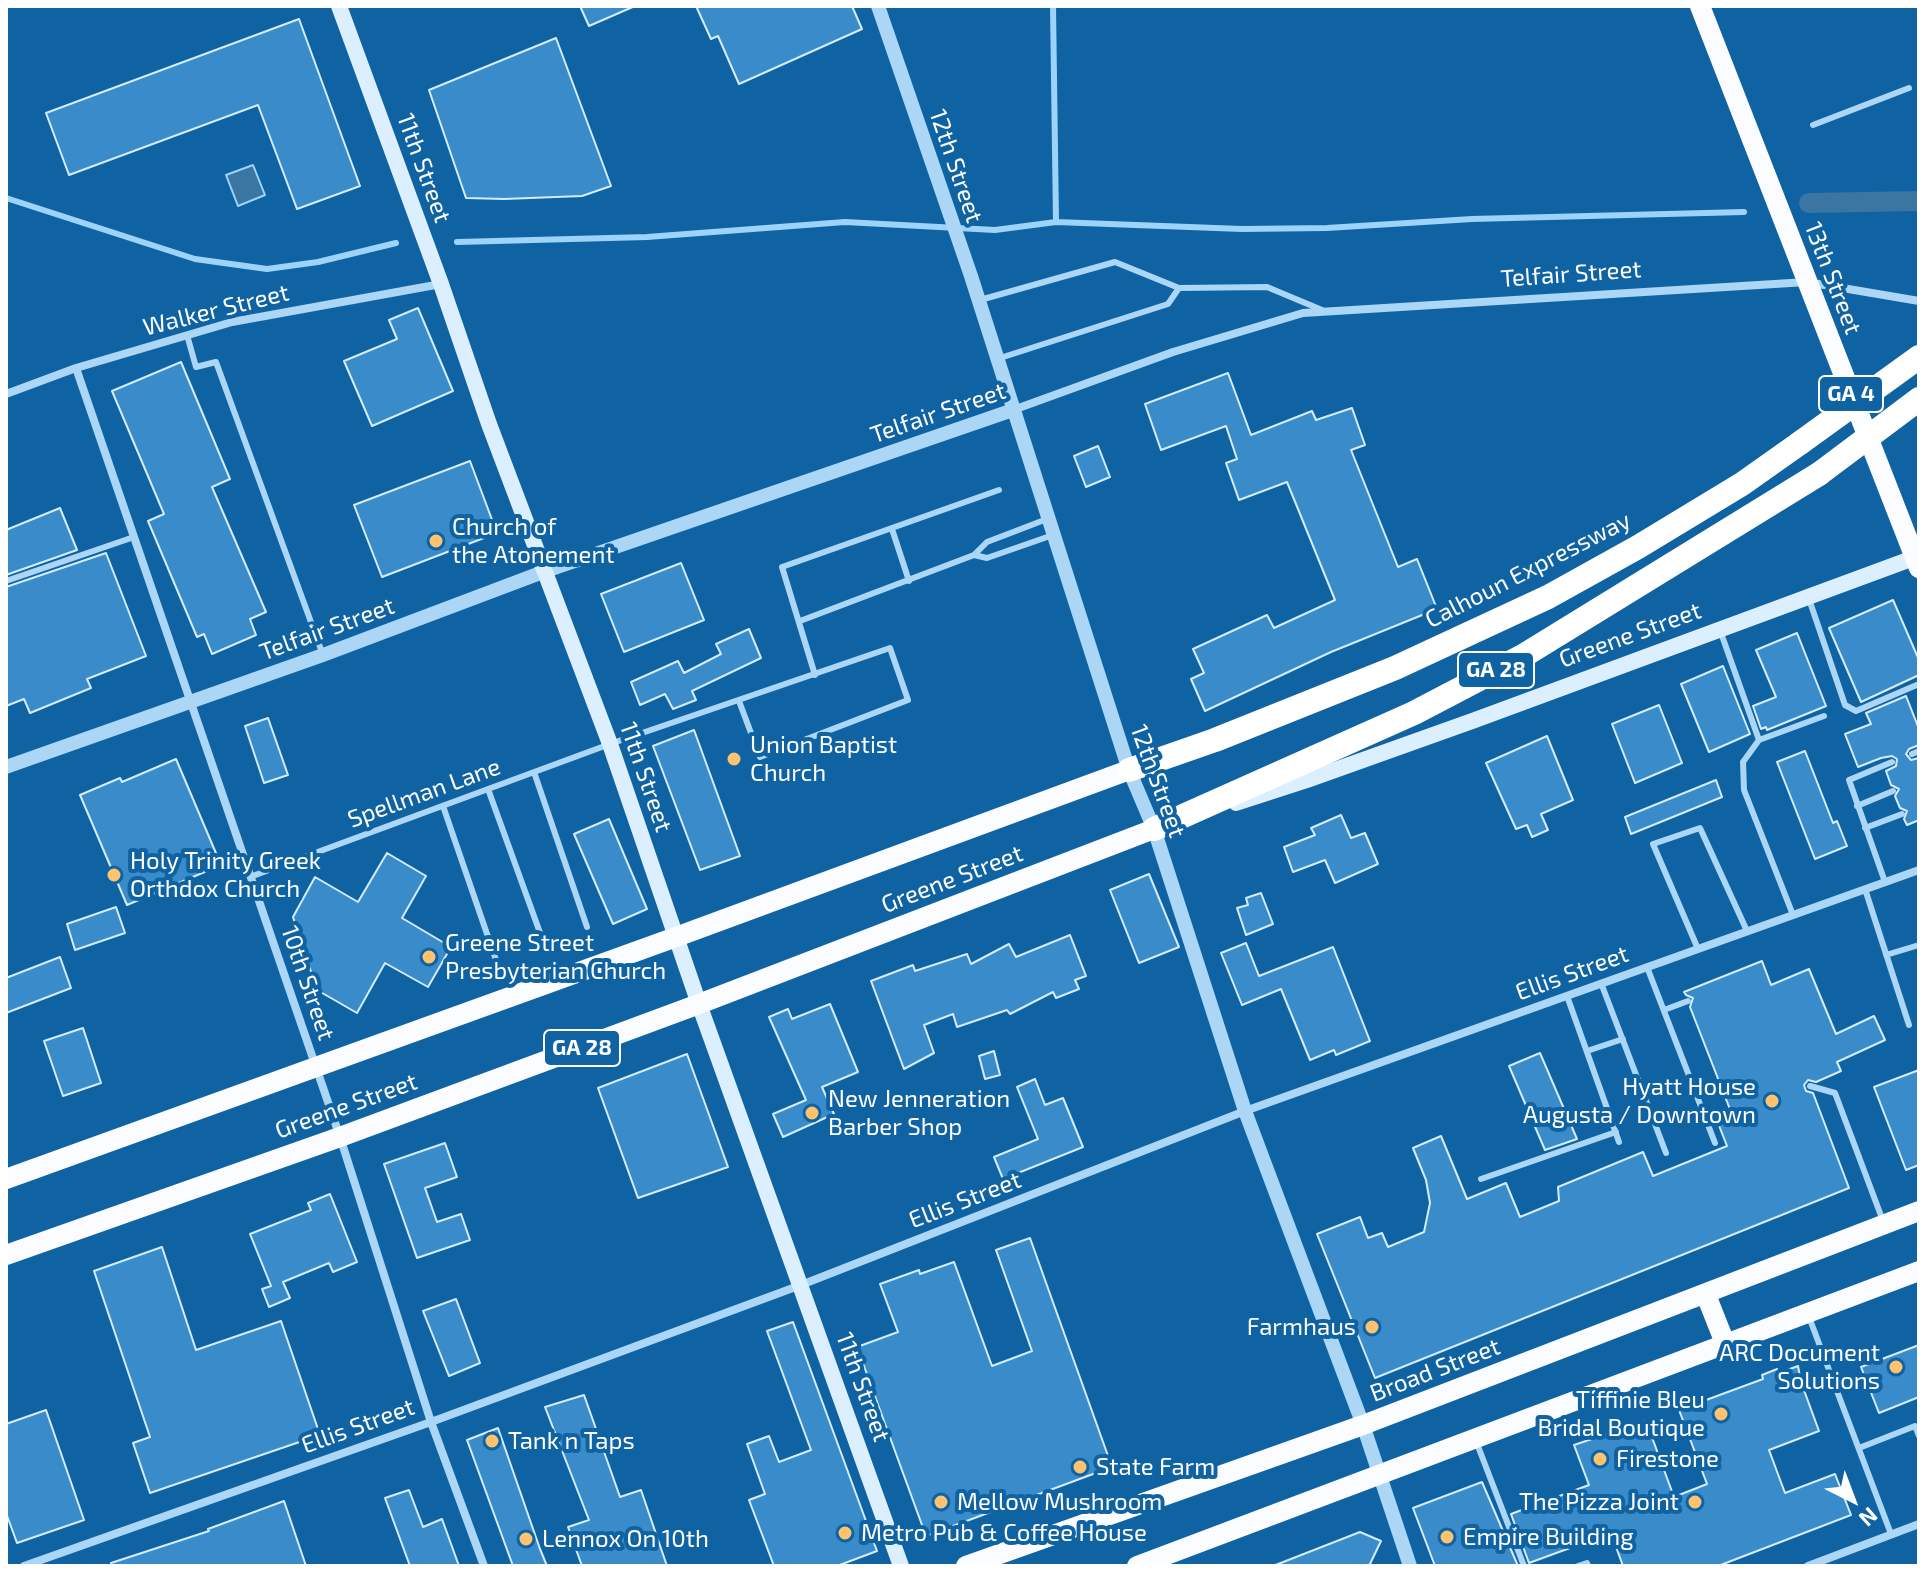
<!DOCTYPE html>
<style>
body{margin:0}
#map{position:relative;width:1925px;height:1572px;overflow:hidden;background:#1063a3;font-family:"Exo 2",sans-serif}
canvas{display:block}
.frame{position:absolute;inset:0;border:8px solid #fff;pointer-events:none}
.north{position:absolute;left:1813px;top:1460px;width:80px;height:80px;-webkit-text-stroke:6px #1063a3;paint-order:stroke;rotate:138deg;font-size:22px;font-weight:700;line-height:32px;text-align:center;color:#fff}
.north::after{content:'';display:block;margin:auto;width:28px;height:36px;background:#fff;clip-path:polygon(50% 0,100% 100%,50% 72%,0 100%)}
</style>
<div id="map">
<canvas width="1925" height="1572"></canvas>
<div class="frame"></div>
<div class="north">N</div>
</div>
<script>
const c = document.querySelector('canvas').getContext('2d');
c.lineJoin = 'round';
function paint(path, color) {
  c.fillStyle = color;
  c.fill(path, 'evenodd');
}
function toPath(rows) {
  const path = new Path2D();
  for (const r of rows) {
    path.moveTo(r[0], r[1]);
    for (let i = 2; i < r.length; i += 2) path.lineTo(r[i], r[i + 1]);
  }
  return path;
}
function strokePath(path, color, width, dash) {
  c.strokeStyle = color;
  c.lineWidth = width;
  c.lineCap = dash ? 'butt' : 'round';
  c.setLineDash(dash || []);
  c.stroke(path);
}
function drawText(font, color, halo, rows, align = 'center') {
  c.font = font + ' "Exo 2",sans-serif';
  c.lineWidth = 8;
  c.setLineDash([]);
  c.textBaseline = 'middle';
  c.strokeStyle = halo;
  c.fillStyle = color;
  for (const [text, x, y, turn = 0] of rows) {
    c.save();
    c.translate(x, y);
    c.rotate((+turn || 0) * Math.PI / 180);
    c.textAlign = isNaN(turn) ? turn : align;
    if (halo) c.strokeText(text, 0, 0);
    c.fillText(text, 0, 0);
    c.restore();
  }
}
const water = toPath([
 [253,165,265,195,238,206,226,175,253,165]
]);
paint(water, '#3b75a2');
strokePath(water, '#9dd3f9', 2);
strokePath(toPath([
 [1053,6,1056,222],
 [6,198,195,259,267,269,318,262,396,243],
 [457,242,647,237,845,222,995,230,1056,222,1242,229,1327,228,1472,219,1744,212]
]), '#9dd3f9', 6);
strokePath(toPath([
 [1809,203,1919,201]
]), '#3b75a2', 20);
const building = toPath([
 [580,6,635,6,589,26,580,6],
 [696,6,852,6,862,29,739,84,718,36,711,39,696,6],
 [299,19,360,186,297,209,258,105,69,175,46,113,299,19],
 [556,38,611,186,582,196,504,199,466,198,429,90,556,38],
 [418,308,453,391,372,426,344,361,397,339,389,320,418,308],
 [181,362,230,479,212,487,266,612,250,619,256,635,212,654,204,634,197,637,148,521,164,514,112,391,181,362],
 [1228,373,1251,435,1312,411,1316,420,1352,408,1365,445,1351,450,1398,567,1417,559,1437,609,1331,652,1205,711,1191,679,1204,673,1193,649,1267,615,1274,628,1335,600,1287,482,1239,500,1226,463,1237,459,1226,426,1161,450,1145,404,1228,373],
 [1098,446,1110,477,1086,487,1074,456,1098,446],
 [470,461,497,533,382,577,354,505,470,461],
 [60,508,77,550,6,575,6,530,60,508],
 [106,553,146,656,87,679,91,688,30,713,24,699,6,706,6,587,106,553],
 [681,563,704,620,624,652,601,594,681,563],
 [1893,600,1919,660,1919,675,1861,702,1829,628,1893,600],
 [749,629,761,658,692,691,696,700,673,709,665,694,640,705,631,682,678,661,684,673,721,654,716,644,749,629],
 [1797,633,1826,706,1767,730,1766,727,1761,729,1753,706,1776,697,1756,650,1797,633],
 [1723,666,1750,734,1709,752,1681,684,1723,666],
 [1906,696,1919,729,1919,745,1909,749,1906,754,1911,760,1919,758,1919,820,1907,825,1904,819,1907,811,1900,808,1895,796,1899,789,1891,785,1886,771,1896,766,1897,759,1892,756,1881,758,1858,767,1845,734,1871,724,1866,713,1906,696],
 [1659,705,1682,763,1635,783,1612,724,1659,705],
 [268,718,288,775,264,783,245,726,268,718],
 [694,730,740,856,700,870,653,746,694,730],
 [1547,736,1573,800,1541,814,1548,830,1532,837,1527,825,1516,829,1486,763,1547,736],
 [1805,751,1833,823,1837,821,1847,846,1815,859,1777,762,1805,751],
 [176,759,221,865,127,905,80,795,120,778,122,782,176,759],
 [1716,780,1722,797,1631,834,1625,817,1716,780],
 [1341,815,1351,838,1365,833,1378,864,1335,883,1325,860,1293,872,1284,847,1315,835,1311,828,1341,815],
 [609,819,647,909,613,924,574,834,609,819],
 [387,853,426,876,402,918,451,947,428,987,385,963,357,1013,317,990,293,917,315,877,358,902,387,853],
 [1149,874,1179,947,1139,963,1110,890,1149,874],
 [1261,893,1273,924,1246,935,1237,908,1248,905,1246,898,1261,893],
 [116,907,125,933,75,950,67,924,116,907],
 [1070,935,1086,976,1075,980,1079,989,1056,998,1053,992,1010,1014,1007,1010,957,1027,953,1014,924,1025,934,1053,904,1069,871,981,913,965,915,971,967,954,971,964,1009,944,1016,957,1070,935],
 [1246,943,1259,976,1333,947,1370,1041,1336,1055,1334,1050,1310,1060,1281,989,1242,1005,1221,953,1246,943],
 [60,957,71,988,6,1013,6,978,60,957],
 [1762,961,1771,985,1809,969,1836,1034,1874,1016,1885,1040,1837,1062,1841,1071,1816,1082,1808,1080,1804,1085,1806,1091,1813,1093,1849,1188,1375,1378,1317,1234,1360,1217,1368,1238,1382,1233,1388,1247,1424,1232,1430,1203,1426,1180,1413,1148,1441,1136,1467,1199,1506,1183,1520,1217,1559,1201,1558,1187,1643,1152,1653,1176,1727,1146,1718,1123,1733,1117,1690,1007,1693,998,1686,995,1684,992,1762,961],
 [830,1004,858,1072,822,1087,834,1114,783,1137,773,1114,806,1100,769,1017,788,1009,792,1019,830,1004],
 [83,1028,101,1083,63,1096,44,1041,83,1028],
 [994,1051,1000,1075,985,1079,979,1056,994,1051],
 [1540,1053,1577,1139,1545,1150,1509,1066,1540,1053],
 [687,1054,728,1167,638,1198,598,1088,687,1054],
 [1919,1070,1919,1165,1906,1170,1874,1087,1919,1070],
 [1035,1079,1045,1105,1063,1098,1083,1147,1003,1179,994,1157,1038,1139,1017,1087,1035,1079],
 [445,1143,457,1177,425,1188,437,1222,461,1214,470,1240,417,1258,384,1164,445,1143],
 [330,1194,357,1262,333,1272,329,1263,283,1282,290,1298,269,1307,262,1289,271,1286,250,1234,311,1210,308,1203,330,1194],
 [1030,1238,1112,1467,926,1536,857,1347,898,1332,880,1284,919,1270,920,1274,954,1262,992,1366,1032,1351,996,1250,1030,1238],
 [162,1247,196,1350,281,1321,320,1435,150,1493,133,1443,150,1437,94,1271,162,1247],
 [456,1299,480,1363,449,1376,423,1311,456,1299],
 [793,1322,877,1551,837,1566,774,1566,749,1500,765,1494,747,1444,769,1436,779,1462,811,1450,767,1331,793,1322],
 [1919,1345,1919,1397,1879,1413,1861,1367,1919,1345],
 [1798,1366,1801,1382,1819,1431,1769,1450,1785,1493,1835,1474,1851,1515,1718,1566,1623,1566,1611,1533,1529,1563,1511,1514,1589,1485,1574,1445,1646,1421,1674,1497,1707,1484,1679,1410,1763,1379,1762,1375,1777,1369,1779,1373,1798,1366],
 [584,1395,620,1497,641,1490,667,1566,582,1566,568,1527,589,1520,545,1407,584,1395],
 [46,1410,84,1520,17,1543,6,1513,6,1424,46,1410],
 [498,1428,540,1549,547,1566,513,1566,467,1440,498,1428],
 [1482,1482,1518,1566,1435,1566,1413,1508,1482,1482],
 [409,1490,423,1527,442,1519,459,1566,410,1566,385,1498,409,1490],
 [284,1501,306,1566,111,1566,111,1563,209,1531,208,1529,284,1501],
 [1360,1532,1381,1541,1369,1566,1273,1566,1360,1532]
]);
paint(building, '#398cc9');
strokePath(building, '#d4edfe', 2);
strokePath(toPath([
 [1813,125,1909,88],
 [980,300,1115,262,1179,288,1267,287,1322,310],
 [187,335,196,367,216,362,323,655],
 [997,359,1168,304,1179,288],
 [892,529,909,581],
 [974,555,987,558,1053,535],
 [6,581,134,537],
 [1809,599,1845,705,1856,711,1919,684],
 [800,621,974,555,987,542,1047,519],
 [1721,633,1759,740,1743,762,1744,790,1793,915],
 [815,675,782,567,999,490],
 [1759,740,1824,716],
 [1912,754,1919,751],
 [534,772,587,927],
 [488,789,543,941],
 [443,806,497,963],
 [1857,806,1893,791],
 [1865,828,1902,814],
 [250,877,610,744,890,648,908,700,760,757,739,701],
 [1885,882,1849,780,1892,762],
 [1865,889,1909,1025],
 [1698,949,1653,844,1700,828,1747,931],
 [1886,955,1919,945],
 [1647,967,1715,1143],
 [1601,983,1666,1153],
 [1567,996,1619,1142],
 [1664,1010,1688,1001],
 [1587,1051,1623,1039],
 [1810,1086,1835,1093,1883,1221],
 [1481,1179,1616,1132],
 [1809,1317,1891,1534],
 [1476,1441,1524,1566],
 [1859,1448,1915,1426,1919,1436],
 [1578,1566,1587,1563,1588,1566]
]), '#abd6f6', 6);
strokePath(toPath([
 [76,368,340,1137,431,1422,484,1566],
 [6,394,76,368,232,322,441,284],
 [1013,410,1173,352,1303,313,1807,282,1919,301],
 [24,1566,431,1422,801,1285,1245,1111,1919,870],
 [1808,1566,1919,1524]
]), '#abd6f6', 8);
strokePath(toPath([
 [878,6,971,276,1129,770,1154,829,1245,1111,1363,1425,1410,1566],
 [6,767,323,655,543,572,1013,410]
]), '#abd6f6', 14);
strokePath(toPath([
 [339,6,441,284,489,424,610,744,699,1004,901,1566],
 [1236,803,1307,780,1475,720,1919,556]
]), '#dceffe', 16);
strokePath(toPath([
 [1700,6,1919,568],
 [6,1179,676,937,1129,770],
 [6,1255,340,1137,699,1004,1154,829],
 [1706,1295,1725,1343],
 [966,1566,1363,1425,1919,1211],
 [1137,1566,1919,1271]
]), '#fafcff', 20);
strokePath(toPath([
 [1129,770,1215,740,1395,668,1548,597,1638,547,1742,484,1800,443],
 [1154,829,1414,713,1523,656,1819,474]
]), '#fff', 24);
strokePath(toPath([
 [1800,443,1919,357],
 [1819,474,1919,399]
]), '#fff', 24);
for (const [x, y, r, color] of [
 [436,541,8,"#ffc370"],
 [734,759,8,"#ffc370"],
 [114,875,8,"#ffc370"],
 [429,957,8,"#ffc370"],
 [1772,1101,8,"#ffc370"],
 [812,1113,8,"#ffc370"],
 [1372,1327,8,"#ffc370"],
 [1896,1367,8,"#ffc370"],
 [1721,1414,8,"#ffc370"],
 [492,1441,8,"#ffc370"],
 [1600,1459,8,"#ffc370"],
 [1080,1467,8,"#ffc370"],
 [941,1502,8,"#ffc370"],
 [1695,1502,8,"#ffc370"],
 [845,1533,8,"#ffc370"],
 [1447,1537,8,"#ffc370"],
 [526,1539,8,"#ffc370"]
]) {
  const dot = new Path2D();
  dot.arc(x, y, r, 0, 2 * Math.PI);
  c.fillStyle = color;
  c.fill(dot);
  strokePath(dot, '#1063a3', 3);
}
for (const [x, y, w] of [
 [1851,394,64],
 [1496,670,76],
 [582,1048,76]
]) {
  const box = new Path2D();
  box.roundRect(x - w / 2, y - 18, w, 36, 6);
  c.fillStyle = '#1063a3';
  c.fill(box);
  strokePath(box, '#fff', 2);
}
drawText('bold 22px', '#fff', null, [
 ["GA 4",1851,394],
 ["GA 28",1496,670],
 ["GA 28",582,1048]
]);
drawText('24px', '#fff', '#1063a3', [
 ["12th Street",956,166,71],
 ["11th Street",424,168,70],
 ["Telfair Street",1571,274,-4],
 ["13th Street",1833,278,69],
 ["Walker Street",216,310,-14],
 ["Telfair Street",938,413,-19],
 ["Calhoun Expressway",1528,570,-27],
 ["Telfair Street",327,629,-20],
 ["Greene Street",1630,635,-20],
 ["11th Street",646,777,71],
 ["12th Street",1158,781,70],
 ["Spellman Lane",424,793,-20],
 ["Greene Street",952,879,-21],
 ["Ellis Street",1572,973,-20],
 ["10th Street",308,983,71],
 ["Greene Street",346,1106,-20],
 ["Ellis Street",965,1200,-21],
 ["Broad Street",1435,1370,-21],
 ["11th Street",863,1387,70],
 ["Ellis Street",358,1426,-20]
]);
drawText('24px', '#fff', '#1063a3', [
 ["Church of",452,527],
 ["the Atonement",452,555],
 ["Union Baptist",750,745],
 ["Church",750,773],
 ["Holy Trinity Greek",130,861],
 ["Orthdox Church",130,889],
 ["Greene Street",445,943],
 ["Presbyterian Church",445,971],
 ["Hyatt House",1756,1087,"right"],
 ["Augusta / Downtown",1756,1115,"right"],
 ["New Jenneration",828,1099],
 ["Barber Shop",828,1127],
 ["Farmhaus",1356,1327,"right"],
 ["ARC Document",1880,1353,"right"],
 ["Solutions",1880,1381,"right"],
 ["Tiffinie Bleu",1705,1400,"right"],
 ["Bridal Boutique",1705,1428,"right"],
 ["Tank n Taps",508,1441],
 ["Firestone",1616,1459],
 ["State Farm",1096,1467],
 ["Mellow Mushroom",957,1502],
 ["The Pizza Joint",1679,1502,"right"],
 ["Metro Pub & Coffee House",861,1533],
 ["Empire Building",1463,1537],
 ["Lennox On 10th",542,1539]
], 'left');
</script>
